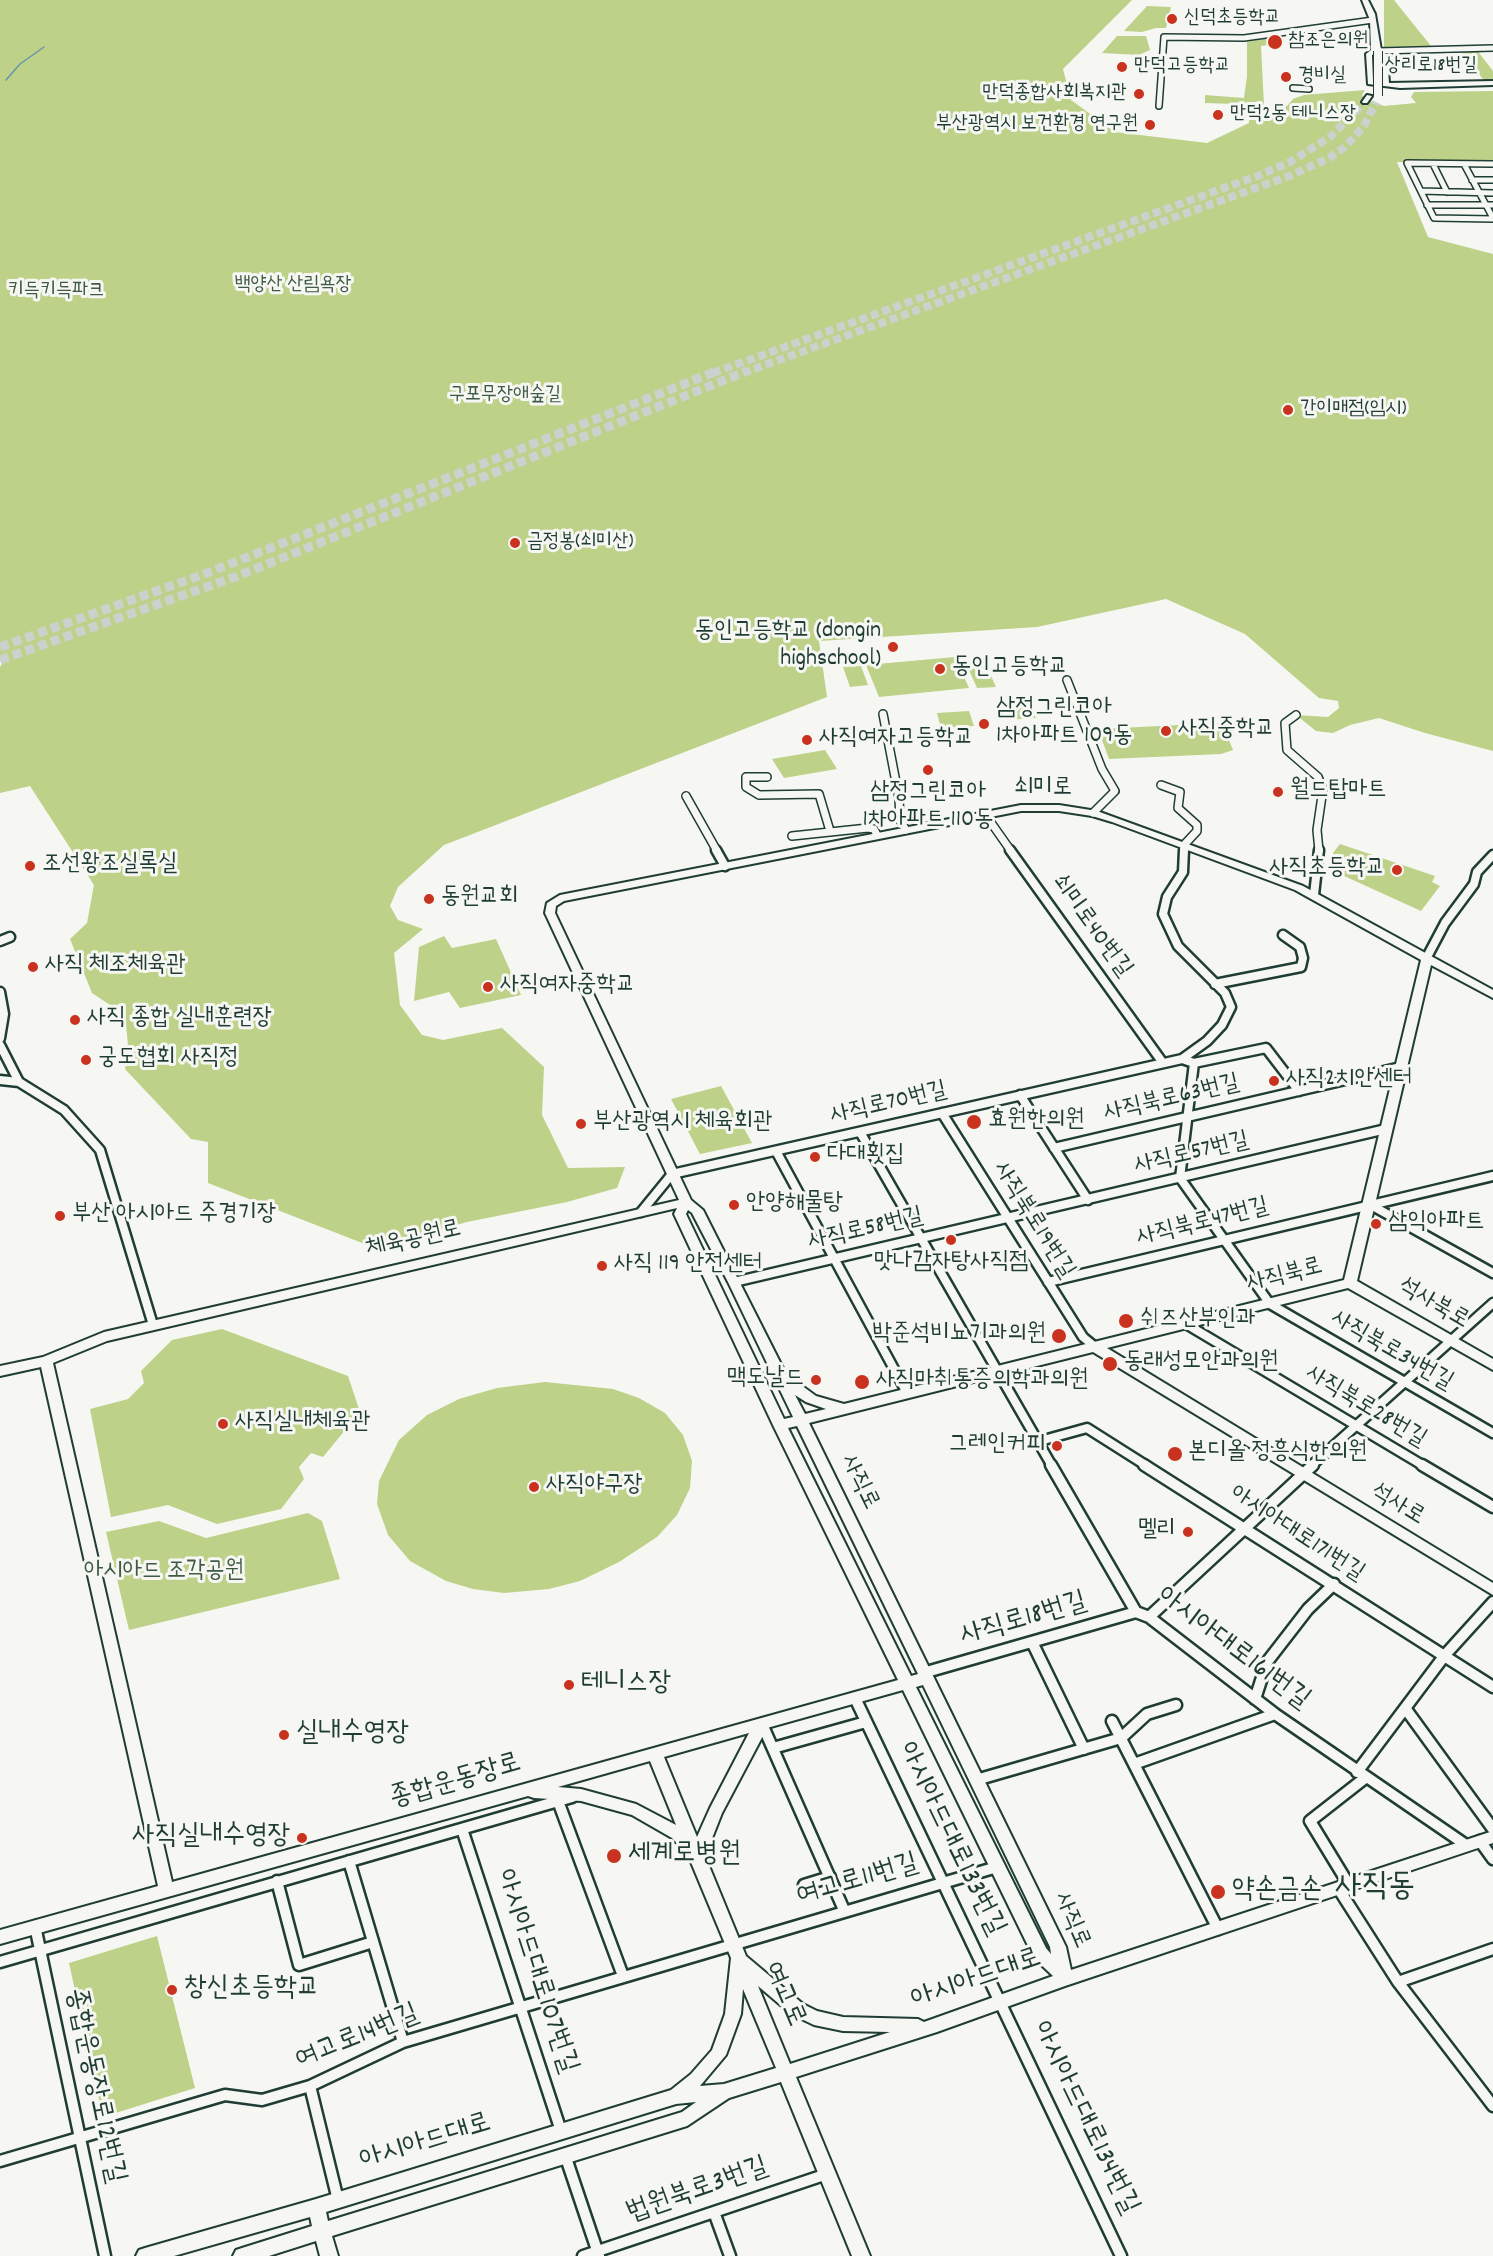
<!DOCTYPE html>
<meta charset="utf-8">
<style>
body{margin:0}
canvas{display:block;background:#f6f6f2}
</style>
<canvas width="1493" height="2256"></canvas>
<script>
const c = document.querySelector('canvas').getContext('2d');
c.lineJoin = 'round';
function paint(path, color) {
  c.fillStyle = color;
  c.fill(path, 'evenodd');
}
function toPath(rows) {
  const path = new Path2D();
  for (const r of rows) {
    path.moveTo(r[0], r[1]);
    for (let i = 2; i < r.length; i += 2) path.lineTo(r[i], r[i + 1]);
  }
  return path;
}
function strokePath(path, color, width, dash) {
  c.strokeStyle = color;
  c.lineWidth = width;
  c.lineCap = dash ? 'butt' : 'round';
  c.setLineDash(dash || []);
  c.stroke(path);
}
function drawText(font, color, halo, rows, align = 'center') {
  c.font = font + ' Dekko,"Poor Story",sans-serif';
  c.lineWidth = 6;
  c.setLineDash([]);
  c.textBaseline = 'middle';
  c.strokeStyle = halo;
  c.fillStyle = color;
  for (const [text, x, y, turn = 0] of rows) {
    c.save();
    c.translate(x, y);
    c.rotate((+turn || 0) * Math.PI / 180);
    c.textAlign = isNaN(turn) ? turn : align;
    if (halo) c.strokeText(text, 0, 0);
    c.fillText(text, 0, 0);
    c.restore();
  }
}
paint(toPath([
 [0,0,1132,0,1063,69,1071,100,1115,132,1207,143,1249,123,1249,110,1274,110,1287,106,1293,99,1304,95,1365,90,1362,95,1366,99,1384,106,1416,103,1411,97,1414,92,1493,91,1493,163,1397,162,1428,237,1493,254,1493,751,1425,733,1379,718,1350,725,1333,733,1316,731,1296,715,1328,717,1339,708,1338,701,1319,698,1245,634,1166,599,1037,627,819,641,827,697,444,845,398,887,390,906,398,920,423,929,394,953,400,1005,422,1035,443,1040,502,1028,544,1067,542,1115,568,1168,625,1167,617,1188,567,1202,467,1222,375,1248,208,1183,208,1142,191,1139,125,1069,129,1055,125,1015,92,993,70,939,87,923,94,885,30,786,0,793,0,667,3,662,0,661],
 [1384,0,1394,0,1431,46,1384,47],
 [1147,6,1171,7,1166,28,1156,28,1142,32,1124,31],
 [1117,36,1146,36,1150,50,1139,55,1102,53],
 [1268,38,1268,45,1261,46,1264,105,1205,103,1205,95,1244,98,1247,76,1247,42],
 [1476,49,1493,71,1493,83,1486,83,1460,50],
 [955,657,969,688,879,697,866,665],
 [861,666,868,685,850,687,843,667],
 [987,667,996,687,977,688,968,668],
 [1031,704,1036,718,1004,720,1000,708],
 [969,711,974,726,941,728,937,713],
 [1222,723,1233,750,1221,754,1109,759,1098,729],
 [825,750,837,769,784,778,772,759],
 [1340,844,1435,876,1432,882,1440,886,1421,911,1331,870,1333,853],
 [444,936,452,948,496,939,521,995,460,1008,449,992,414,1001,419,947],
 [721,1086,752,1143,700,1154,671,1099],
 [222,1329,348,1376,360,1412,323,1457,311,1453,299,1467,304,1479,281,1509,217,1524,168,1505,111,1517,90,1409,128,1399,144,1383,141,1371,172,1340],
 [545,1382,613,1389,639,1398,665,1413,683,1435,692,1461,690,1488,677,1515,657,1537,619,1562,580,1581,549,1589,504,1593,473,1589,446,1581,410,1561,388,1535,377,1504,379,1481,399,1440,427,1415,459,1399,497,1388],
 [308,1513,322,1521,340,1579,129,1630,106,1532,159,1521,206,1538],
 [157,1936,195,2088,103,2117,69,1963]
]), '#bdd288');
strokePath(toPath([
 [6,80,20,64,44,47]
]), '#6994aa', 1.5);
strokePath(toPath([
 [713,373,1260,175,1290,162,1330,137,1365,102],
 [743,373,1292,175,1329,158,1345,147,1364,126,1376,102]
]), '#cbd1cc', 8, [8, 4]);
strokePath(toPath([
 [0,647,210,572,717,371],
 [0,660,235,577,747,371]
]), '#cbd1cc', 9, [9, 4.5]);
const streetFar3 = toPath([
 [1378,51,1493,48],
 [1293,88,1309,89],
 [1159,106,1164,37,1244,38,1373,20],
 [1433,164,1447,192],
 [1464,164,1493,218],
 [1493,164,1407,163,1434,218,1493,219],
 [1472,180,1493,180],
 [1421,191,1493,193],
 [1427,205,1493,205]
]);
const streetFar2 = toPath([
 [1067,680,1102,769,1115,791,1093,813],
 [883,714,899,798,900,820,906,830],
 [1296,715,1285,723,1287,750,1318,777,1323,789,1317,830,1319,851],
 [767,777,746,777,746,787,759,795,819,794,830,831],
 [1161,785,1180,792,1178,808,1197,825,1197,831,1184,845,1184,851],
 [686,796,717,851],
 [985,814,1011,851],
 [792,836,868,828,874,829,877,835]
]);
const streetFar1 = toPath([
 [716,850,725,866],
 [1010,850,1163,1063],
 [1314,895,1319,850],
 [0,941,10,937],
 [1427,957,1445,923,1474,884,1477,872,1493,855],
 [1215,984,1301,967,1303,958,1300,947,1283,935],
 [0,992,4,1014,0,1038],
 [0,1045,19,1082,64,1110,100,1150,153,1325],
 [1182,1059,1207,1041,1222,1025,1231,1007,1225,993,1178,946,1163,914,1167,897,1183,872,1184,850],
 [1194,1063,1180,1178,1270,1304,1493,1433],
 [1194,1063,1266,1048,1299,1091],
 [0,1080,19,1082],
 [1020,1095,1088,1200],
 [942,1113,1083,1337,1094,1346],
 [860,1132,1052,1466],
 [1054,1148,1401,1067],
 [776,1151,907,1393],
 [1369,1204,1493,1273],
 [641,1212,672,1174,1182,1059,1194,1063],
 [734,1282,1386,1129],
 [1048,1282,1493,1176],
 [1186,1324,1424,1466],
 [1040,1441,1087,1428,1147,1466],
 [1311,1466,1493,1303]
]);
const street = toPath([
 [1051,1465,1136,1612,1149,1617,1275,1714,1466,1845],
 [1144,1465,1493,1687],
 [1422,1465,1493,1507],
 [1149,1617,1313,1465],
 [1032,1642,1084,1749],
 [923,1673,1136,1612],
 [855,1698,1121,2256],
 [1255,1699,1267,1662,1308,1609,1334,1584],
 [1405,1708,1493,1829],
 [1112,1721,1218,1929],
 [762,1724,844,1910],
 [773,1748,866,1722],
 [1134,1764,1275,1714],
 [1357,1772,1445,1655,1493,1602],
 [976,1780,1121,1738,1147,1714,1176,1705],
 [558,1801,623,1976],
 [462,1829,561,2131],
 [1480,1841,1493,1859],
 [349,1861,403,2042],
 [277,1881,299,1965,373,1942],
 [804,1885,830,1877],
 [1349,1885,1310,1821,1365,1778],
 [1338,1888,1398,1982,1493,2106],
 [35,1926,105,2256],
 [0,1962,572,1797],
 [1398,1982,1493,1949],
 [310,2086,338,2200],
 [565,2155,599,2256],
 [0,2161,225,2095,262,2100,310,2086,403,2042,997,1867],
 [714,2212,730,2256],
 [583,2256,827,2174]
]);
const secondary = toPath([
 [1362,0,1368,0,1375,14,1381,50,1387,55,1389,83,1493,81,1493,85,1400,88,1368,84,1366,54,1371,50,1370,20,1362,0],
 [1376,53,1381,56,1382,82,1373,81,1372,55,1376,53],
 [1367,95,1372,96,1367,103,1363,103,1362,102,1367,95],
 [1021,805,1059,805,1097,811,1303,886,1493,990,1493,998,1431,965,1357,1281,1493,1359,1493,1370,1348,1288,1107,1348,1493,1583,1493,1595,1093,1352,809,1423,1066,1947,1071,1970,1493,1831,1493,1843,1065,1986,937,2032,796,2077,870,2256,852,2256,781,2082,729,2098,687,2126,332,2236,338,2256,320,2256,316,2241,269,2256,233,2256,236,2250,242,2248,312,2226,310,2217,174,2256,136,2256,139,2250,145,2248,316,2199,671,2090,691,2074,712,2050,725,2014,731,1958,688,1855,672,1838,632,1815,581,1801,534,1798,528,1796,0,1944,0,1930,158,1886,41,1367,0,1376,0,1366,43,1357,104,1332,679,1200,545,913,547,903,560,895,1021,805],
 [1021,811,1059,811,1092,816,1112,822,1295,890,1421,960,1344,1280,844,1404,816,1396,786,1374,703,1210,691,1200,555,913,556,906,564,901,1021,811],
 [677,1208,674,1214,773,1425,898,1680,172,1882,53,1363,107,1341,677,1208],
 [688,1210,692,1213,728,1282,793,1417,784,1419,686,1214,688,1210],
 [795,1395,806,1402,826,1409,805,1414,795,1395],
 [797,1426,918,1674,911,1676,788,1428,797,1426],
 [923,1685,1050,1947,1051,1954,1046,1948,916,1687,923,1685],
 [903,1690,1034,1958,1053,1976,924,2022,918,2019,843,2017,817,2011,803,2004,746,1956,705,1856,722,1813,767,1728,903,1690],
 [749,1733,710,1808,697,1837,664,1757,749,1733],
 [650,1761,676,1825,636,1804,581,1789,558,1787,650,1761],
 [758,1986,791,2014,814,2025,843,2031,890,2032,790,2064,758,1986],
 [743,1989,776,2068,724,2084,700,2086,726,2055,741,2014,743,1989],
 [696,2102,682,2112,328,2221,326,2212,676,2104,696,2102]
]);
strokePath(streetFar3, '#1f3d34', 8);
strokePath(streetFar2, '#1f3d34', 10);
strokePath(streetFar1, '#1f3d34', 13);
strokePath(street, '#1f3d34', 15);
strokePath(secondary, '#1f3d34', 4);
strokePath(streetFar3, '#f6f6f2', 5);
strokePath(streetFar2, '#f6f6f2', 7);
strokePath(streetFar1, '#f6f6f2', 8);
strokePath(street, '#f6f6f2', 10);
paint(secondary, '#f6f6f2');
const secondaryBridge = toPath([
 [1378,51,1378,96]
]);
strokePath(secondaryBridge, '#1f3d34', 10, []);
strokePath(secondaryBridge, '#f6f6f2', 8);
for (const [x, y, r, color] of [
 [1172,19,6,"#c8321e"],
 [1275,42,8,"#c8321e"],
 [1122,67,6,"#c8321e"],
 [1286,77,6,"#c8321e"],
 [1139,94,6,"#c8321e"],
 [1218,115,6,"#c8321e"],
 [1150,125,6,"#c8321e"],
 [1288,410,6,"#c8321e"],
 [515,543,6,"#c8321e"],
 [893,647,6,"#c8321e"],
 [940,669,6,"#c8321e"],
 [984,724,6,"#c8321e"],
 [1166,731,6,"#c8321e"],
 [807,740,6,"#c8321e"],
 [928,770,6,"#c8321e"],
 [1278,792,6,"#c8321e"],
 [30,866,6,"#c8321e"],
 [1397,870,6,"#c8321e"],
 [429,899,6,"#c8321e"],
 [33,967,6,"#c8321e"],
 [488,987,6,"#c8321e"],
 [75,1020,6,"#c8321e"],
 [86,1060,6,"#c8321e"],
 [1274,1081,6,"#c8321e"],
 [974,1122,8,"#c8321e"],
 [581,1124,6,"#c8321e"],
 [815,1157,6,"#c8321e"],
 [734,1205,6,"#c8321e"],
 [60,1216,6,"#c8321e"],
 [1376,1224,6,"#c8321e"],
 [951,1240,6,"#c8321e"],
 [602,1266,6,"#c8321e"],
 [1126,1321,8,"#c8321e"],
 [1059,1336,8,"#c8321e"],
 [1110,1364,8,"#c8321e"],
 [816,1380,6,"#c8321e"],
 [862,1382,8,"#c8321e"],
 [223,1424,6,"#c8321e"],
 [1057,1446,6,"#c8321e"],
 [1175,1454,8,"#c8321e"],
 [534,1487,6,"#c8321e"],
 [1188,1532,6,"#c8321e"],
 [569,1685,6,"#c8321e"],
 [284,1735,6,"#c8321e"],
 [302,1838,6,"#c8321e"],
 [614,1856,8,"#c8321e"],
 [1218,1892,8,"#c8321e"],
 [172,1990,6,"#c8321e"]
]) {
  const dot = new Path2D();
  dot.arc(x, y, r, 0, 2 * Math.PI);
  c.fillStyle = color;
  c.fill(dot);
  strokePath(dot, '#f6f6f2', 2);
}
drawText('20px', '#1f3d34', '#f6f6f2', [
 ["신덕초등학교",1184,19],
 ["참조은의원",1288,42],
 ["만덕고등학교",1134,67],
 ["경비실",1298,77],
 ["만덕종합사회복지관",1127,94,"right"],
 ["만덕2동 테니스장",1230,115],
 ["부산광역시 보건환경 연구원",1138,125,"right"],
 ["간이매점(임시)",1300,410],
 ["금정봉(쇠미산)",527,543]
], 'left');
drawText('20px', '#1f3d34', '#f6f6f2', [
 ["상리로18번길",1431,67]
]);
drawText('20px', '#3f5b45', '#f6f6f2', [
 ["백양산 산림욕장",293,286],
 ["키득키득파크",56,292],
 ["구포무장애숲길",505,396]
]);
drawText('24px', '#1f3d34', '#f6f6f2', [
 ["동인고등학교 (dongin",881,633,"right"],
 ["highschool)",881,661,"right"],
 ["동인고등학교",952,669],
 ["삼정그린코아",996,710],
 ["1차아파트 109동",996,738],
 ["사직중학교",1178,731],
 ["사직여자고등학교",819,740],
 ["월드탑마트",1290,792],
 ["삼정그린코아",928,794,"center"],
 ["1차아파트 110동",928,822,"center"],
 ["조선왕조실록실",42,866],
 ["사직초등학교",1385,870,"right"],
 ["동원교회",441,899],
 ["사직 체조체육관",45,967],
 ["사직여자중학교",500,987],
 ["사직 종합 실내훈련장",87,1020],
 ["궁도협회 사직정",98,1060],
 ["사직2치안센터",1286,1081],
 ["효원한의원",988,1122],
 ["부산광역시 체육회관",593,1124],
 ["다대횟집",827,1157],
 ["안양해물탕",746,1205],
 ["부산 아시아드 주경기장",72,1216],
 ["삼익아파트",1388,1224],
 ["맛나감자탕사직점",951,1264,"center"],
 ["사직 119 안전센터",614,1266],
 ["쉬즈산부인과",1140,1321],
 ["박준석비뇨기과의원",1046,1336,"right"],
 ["동래성모안과의원",1124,1364],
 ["맥도날드",804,1380,"right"],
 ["사직마취통증의학과의원",876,1382],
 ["사직실내체육관",235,1424],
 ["그레인커피",1045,1446,"right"],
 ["본디올 정흥식한의원",1188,1454],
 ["사직야구장",546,1487],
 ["멜리",1176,1532,"right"]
], 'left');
drawText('24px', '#1f3d34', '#f6f6f2', [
 ["쇠미로",1043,790],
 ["쇠미로40번길",1090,927,54],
 ["사직북로63번길",1172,1100,-13],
 ["사직로70번길",889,1105,-13],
 ["사직로57번길",1192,1155,-13],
 ["사직북로19번길",1032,1221,58],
 ["사직북로47번길",1203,1224,-14],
 ["사직로58번길",866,1231,-13],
 ["체육공원로",414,1241,-13],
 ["사직북로",1285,1277,-14],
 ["석사북로",1433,1305,30],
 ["사직북로34번길",1391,1352,30],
 ["사직북로28번길",1365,1408,31],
 ["사직로",858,1483,64],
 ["석사로",1397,1506,31],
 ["아시아대로171번길",1296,1535,33],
 ["사직로",1070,1921,67]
]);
drawText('24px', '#3f5b45', '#f6f6f2', [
 ["아시아드 조각공원",164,1573]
]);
drawText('28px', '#1f3d34', '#f6f6f2', [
 ["사직로18번길",1024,1621,-16],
 ["아시아대로161번길",1232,1650,37],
 ["종합운동장로",456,1783,-16],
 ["아시아드대로133번길",949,1840,64],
 ["여고로11번길",858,1882,-16],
 ["아시아드대로107번길",534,1972,72],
 ["아시아드대로",977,1981,-19],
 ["여고로",782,1995,67],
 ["여고로14번길",358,2039,-22],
 ["종합운동장로12번길",93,2086,78],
 ["아시아드대로134번길",1083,2119,64],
 ["아시아드대로",426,2144,-17],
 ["법원북로3번길",698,2192,-19]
]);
drawText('28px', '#1f3d34', '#f6f6f2', [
 ["테니스장",581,1685],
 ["실내수영장",296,1735],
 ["사직실내수영장",290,1838,"right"],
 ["세계로병원",628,1856],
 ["약손금손",1232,1892],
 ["창신초등학교",184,1990]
], 'left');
drawText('33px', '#1f3d34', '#f6f6f2', [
 ["사직동",1375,1889]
]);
</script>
